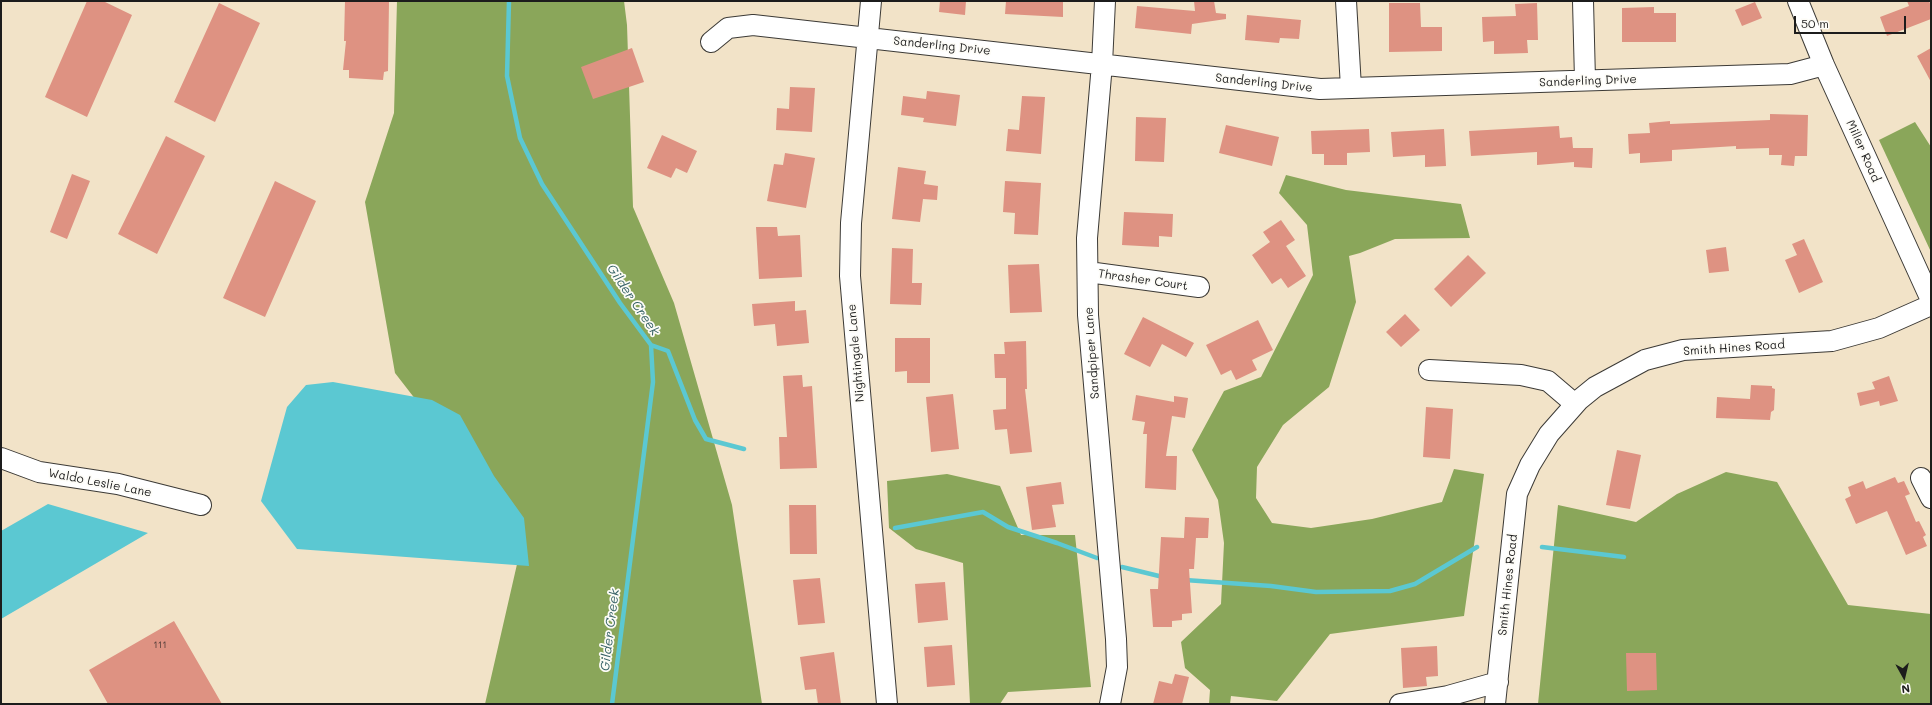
<!DOCTYPE html>
<style>
body{margin:0}
#map{position:relative;width:1932px;height:705px;overflow:hidden;background:#f2e3c8;font-family:Mali,sans-serif}
canvas{display:block}
.frame{position:absolute;inset:0;border:2px solid #1c1c1c;pointer-events:none}
.north{position:absolute;left:1884px;top:657px;width:40px;height:40px;-webkit-text-stroke:3px #fdfcf7;paint-order:stroke;rotate:172deg;font-size:11px;font-weight:700;line-height:16px;text-align:center;color:#1c1c1c}
.north::after{content:'';display:block;margin:auto;width:14px;height:18px;background:#1c1c1c;clip-path:polygon(50% 0,100% 100%,50% 72%,0 100%)}
.scale{position:absolute;left:1794px;top:16px;width:112px;height:18px;box-sizing:border-box;border:2px solid #1c1c1c;border-top:0;padding-left:5px;font-size:12px;line-height:14px;white-space:nowrap;color:#1c1c1c;-webkit-text-stroke:3px #fdfcf7;paint-order:stroke}
</style>
<div id="map">
<canvas width="1932" height="705"></canvas>
<div class="frame"></div>
<div class="north">N</div>
<div class="scale">50 m</div>
</div>
<script>
const c = document.querySelector('canvas').getContext('2d');
c.lineJoin = 'round';
function paint(path, color) {
  c.fillStyle = color;
  c.fill(path, 'evenodd');
}
function toPath(rows) {
  const path = new Path2D();
  for (const r of rows) {
    path.moveTo(r[0], r[1]);
    for (let i = 2; i < r.length; i += 2) path.lineTo(r[i], r[i + 1]);
  }
  return path;
}
function strokePath(path, color, width, dash) {
  c.strokeStyle = color;
  c.lineWidth = width;
  c.lineCap = dash ? 'butt' : 'round';
  c.setLineDash(dash || []);
  c.stroke(path);
}
function drawText(font, color, halo, rows, align = 'center') {
  c.font = font + ' Mali,sans-serif';
  c.lineWidth = 3.5;
  c.setLineDash([]);
  c.textBaseline = 'middle';
  c.strokeStyle = halo;
  c.fillStyle = color;
  for (const [text, x, y, turn = 0] of rows) {
    c.save();
    c.translate(x, y);
    c.rotate((+turn || 0) * Math.PI / 180);
    c.textAlign = isNaN(turn) ? turn : align;
    if (halo) c.strokeText(text, 0, 0);
    c.fillText(text, 0, 0);
    c.restore();
  }
}
paint(toPath([
 [397,1,624,1,627,25,633,207,674,303,732,505,762,704,485,704,523,538,395,373,365,202,394,113],
 [1915,122,1931,147,1931,252,1879,140],
 [1286,175,1346,190,1461,204,1470,238,1395,239,1360,253,1349,256,1356,302,1329,387,1283,425,1257,467,1256,498,1272,523,1311,528,1372,519,1442,502,1454,469,1484,474,1464,616,1330,634,1277,701,1231,696,1230,704,1209,704,1210,690,1185,668,1181,642,1221,604,1224,543,1218,500,1192,450,1224,391,1261,377,1313,275,1307,225,1279,193],
 [1726,472,1777,482,1848,605,1931,614,1931,704,1538,704,1558,505,1636,522,1677,494],
 [947,474,1000,486,1021,535,1075,535,1091,687,1008,692,1000,704,970,704,963,563,916,549,889,528,887,481]
]), '#8aa65a');
paint(toPath([
 [333,382,432,400,460,415,494,476,524,518,529,566,297,549,261,501,287,407,306,385],
 [48,504,148,533,1,619,1,531]
]), '#5bc8d2');
strokePath(toPath([
 [509,1,507,76,520,138,542,184,620,303,651,345,653,382,612,704],
 [651,345,668,351,695,420,706,439,744,449],
 [895,528,983,512,1008,527,1057,543,1097,558],
 [1542,547,1624,557],
 [1122,567,1163,577],
 [1185,580,1271,586,1316,592,1390,591,1415,584,1477,547]
]), '#5bc8d2', 4.5);
paint(toPath([
 [87,1,103,1,132,15,87,117,45,97],
 [345,1,389,1,388,71,384,72,383,80,349,78,349,70,343,70,346,41,344,41],
 [940,1,966,1,965,15,939,12],
 [1006,1,1063,1,1063,17,1005,14],
 [1194,1,1214,1,1216,13,1226,14,1226,19,1192,24,1191,34,1135,28,1137,6,1195,11],
 [1907,1,1929,1,1931,6,1931,19,1887,36,1880,17,1909,6],
 [1755,2,1762,18,1742,26,1735,10],
 [219,3,260,23,215,122,174,102],
 [1389,3,1420,3,1421,27,1442,27,1442,51,1389,52],
 [1537,3,1538,40,1527,40,1528,53,1494,54,1494,41,1483,42,1482,17,1516,16,1515,4],
 [1654,7,1654,13,1676,13,1676,42,1622,42,1622,8],
 [1247,15,1301,20,1299,39,1280,38,1279,43,1245,40],
 [632,48,644,82,593,99,581,67],
 [1931,48,1931,82,1917,56],
 [790,87,815,88,812,132,776,130,777,108,789,109],
 [927,91,960,95,956,126,923,122,924,118,901,115,903,96,926,99],
 [1022,96,1045,97,1041,154,1006,151,1008,129,1019,130],
 [1770,114,1808,115,1807,156,1795,156,1794,166,1781,165,1782,155,1769,155,1769,148,1736,149,1736,146,1672,150,1672,161,1640,163,1640,153,1629,154,1628,134,1650,133,1649,123,1670,121,1670,124,1770,120],
 [1136,117,1166,118,1164,162,1135,161],
 [1226,125,1279,137,1272,166,1219,153],
 [1559,126,1560,138,1572,137,1573,148,1593,148,1592,168,1574,167,1574,162,1537,165,1537,152,1471,156,1469,131],
 [1369,129,1370,152,1347,153,1347,165,1324,165,1324,154,1312,154,1311,131],
 [1444,129,1446,166,1425,167,1425,155,1393,157,1391,132],
 [662,135,697,151,687,173,676,168,671,178,647,168],
 [166,136,205,156,157,254,118,234],
 [785,153,815,158,806,208,767,201,774,164,783,165],
 [898,167,926,171,924,184,938,186,937,200,923,199,920,222,892,219],
 [72,174,90,181,67,239,50,232],
 [275,181,316,201,265,317,223,298],
 [1005,181,1041,183,1038,235,1014,234,1015,213,1003,212],
 [1124,212,1173,214,1172,237,1159,236,1159,247,1122,245],
 [1281,220,1295,240,1286,246,1306,276,1288,288,1281,278,1272,284,1252,255,1270,242,1263,232],
 [756,227,777,227,778,236,800,235,802,277,759,279],
 [1804,239,1823,282,1799,293,1785,260,1797,255,1792,244],
 [1726,247,1729,271,1709,273,1706,250],
 [892,248,913,249,912,283,922,283,921,305,890,304],
 [1468,255,1486,273,1451,307,1434,289],
 [1039,264,1042,312,1010,313,1008,265],
 [795,301,795,311,806,310,809,343,777,346,775,324,754,326,752,304],
 [1405,314,1420,330,1401,347,1386,332],
 [1143,317,1194,343,1186,357,1162,344,1150,367,1124,354],
 [1258,320,1273,350,1252,360,1257,370,1236,380,1231,370,1221,375,1206,345],
 [895,338,930,338,930,383,907,383,907,371,895,372],
 [1026,341,1027,389,1025,389,1032,452,1010,454,1007,429,995,430,993,410,1006,409,1006,378,995,378,994,354,1005,354,1004,342],
 [802,375,803,387,812,386,817,468,780,469,779,437,787,437,783,376],
 [1889,376,1898,401,1880,406,1879,401,1860,406,1857,393,1875,389,1872,382],
 [1751,385,1772,386,1772,388,1775,389,1774,410,1771,412,1770,420,1716,418,1717,397,1750,399],
 [953,394,959,449,931,452,926,397],
 [1136,395,1174,402,1174,396,1188,398,1185,418,1172,416,1166,456,1177,456,1176,490,1145,488,1147,434,1143,434,1145,422,1132,420],
 [1426,407,1453,409,1450,459,1423,457],
 [1617,450,1641,455,1630,509,1606,505],
 [1895,477,1898,483,1904,481,1910,494,1905,496,1916,522,1919,521,1926,535,1923,537,1927,546,1906,555,1887,511,1856,524,1845,499,1851,496,1848,487,1863,481,1866,489],
 [1061,482,1064,504,1052,505,1056,527,1032,530,1026,487],
 [789,505,816,505,817,554,790,554],
 [1185,517,1209,518,1208,538,1196,538,1194,569,1189,569,1192,613,1182,614,1182,620,1172,621,1172,627,1153,627,1150,589,1158,589,1161,537,1184,538],
 [820,578,825,623,798,625,793,580],
 [945,582,948,620,918,623,915,584],
 [174,621,222,704,108,704,89,670],
 [952,645,955,685,927,687,924,647],
 [1437,646,1438,676,1426,677,1427,686,1403,688,1401,648],
 [834,652,841,704,818,704,816,689,805,690,800,657],
 [1626,653,1656,653,1657,690,1627,691],
 [1175,674,1189,677,1182,704,1153,704,1159,681,1172,684]
]), '#de9282');
const minor = toPath([
 [871,1,851,223,850,276,887,704],
 [1105,1,1102,64,1087,238,1088,315,1116,639,1117,667,1110,704],
 [1346,1,1351,88],
 [1583,1,1585,80],
 [1798,1,1824,65,1931,300],
 [711,42,728,28,753,25,1320,89,1790,74,1824,65],
 [1088,272,1199,287],
 [1429,370,1521,375,1548,381,1575,404],
 [1,458,39,472,118,484,201,505],
 [1921,478,1931,498],
 [1400,704,1448,696,1498,682],
 [1495,704,1517,494,1530,465,1549,434,1579,400,1595,387,1645,360,1683,350,1832,341,1879,328,1931,305]
]);
strokePath(minor, '#3c3a36', 22);
strokePath(minor, '#fff', 20);
drawText('10px', '#4c3a36', null, [
 ["111",160,645]
]);
drawText('12px', '#1c1c1c', '#fdfcf7', [
 ["Sanderling Drive",942,46,6],
 ["Sanderling Drive",1588,81,-2],
 ["Sanderling Drive",1264,83,6],
 ["Miller Road",1863,151,66],
 ["Thrasher Court",1143,280,8],
 ["Smith Hines Road",1734,348,-4],
 ["Nightingale Lane",856,353,-95],
 ["Sandpiper Lane",1092,353,-94],
 ["Waldo Leslie Lane",100,483,11],
 ["Smith Hines Road",1508,585,-84]
]);
drawText('italic 13px', '#356165', '#fdfcf7', [
 ["Gilder Creek",633,300,56],
 ["Gilder Creek",610,630,-83]
]);
</script>
